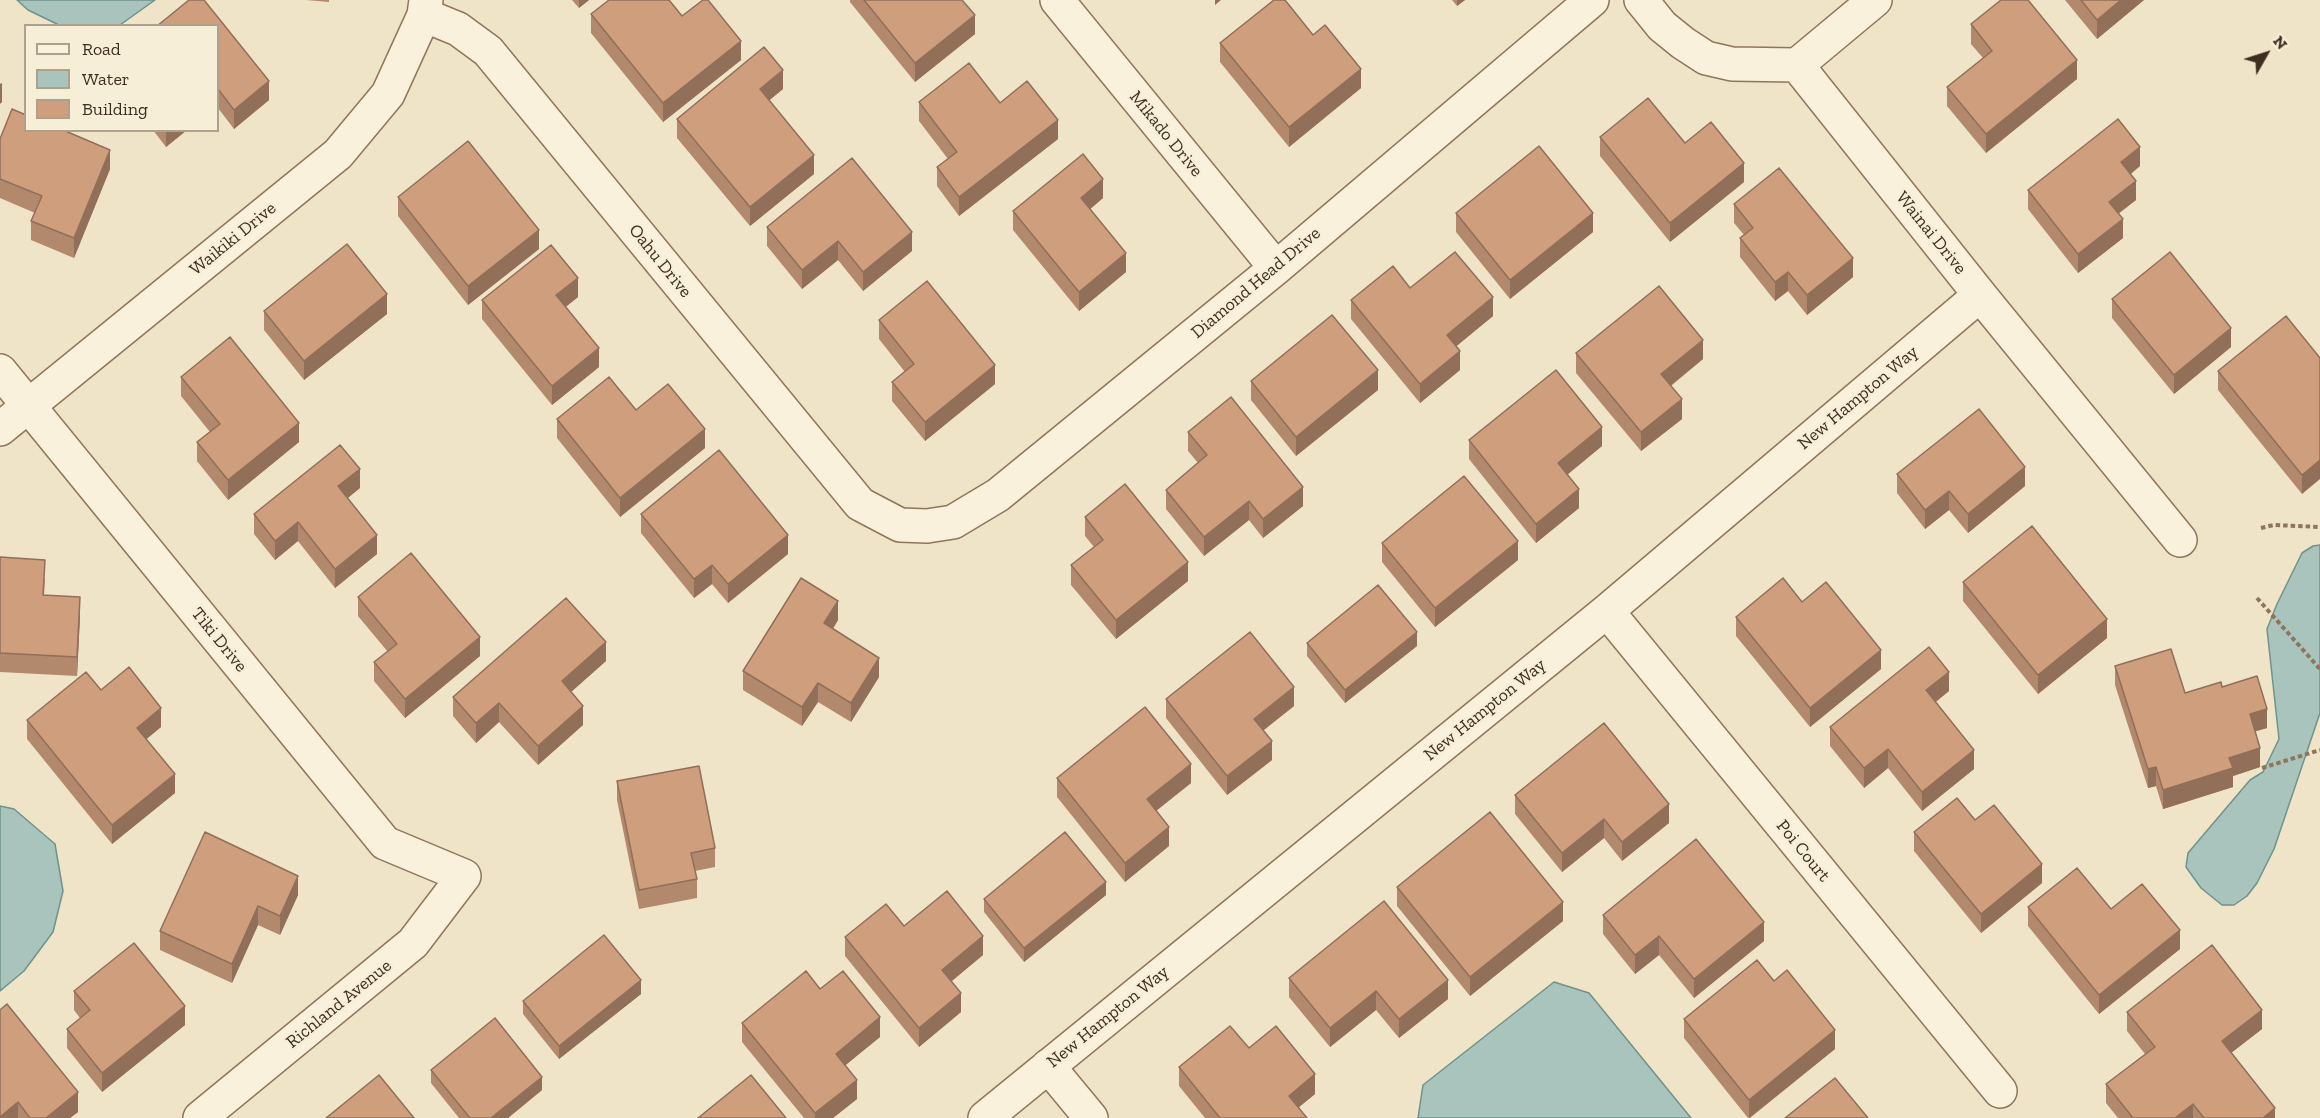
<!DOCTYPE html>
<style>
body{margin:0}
#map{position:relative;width:2320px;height:1118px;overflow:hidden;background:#f0e4c8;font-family:"Zilla Slab",serif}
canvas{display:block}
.legend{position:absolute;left:24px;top:24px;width:195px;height:108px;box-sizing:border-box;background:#f7eed8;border:2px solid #ada18e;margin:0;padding:8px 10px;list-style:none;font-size:18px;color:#3d2e20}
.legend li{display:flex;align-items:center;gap:12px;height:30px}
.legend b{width:30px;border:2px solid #ada18e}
.north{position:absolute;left:2236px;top:24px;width:60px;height:60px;-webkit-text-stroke:4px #f7eed8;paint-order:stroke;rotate:51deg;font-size:16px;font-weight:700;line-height:24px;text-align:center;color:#3d2e20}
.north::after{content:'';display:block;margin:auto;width:21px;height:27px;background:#3d2e20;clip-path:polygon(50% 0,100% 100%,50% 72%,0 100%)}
</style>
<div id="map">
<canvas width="2320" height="1118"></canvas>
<ul class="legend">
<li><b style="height:8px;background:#faf1dc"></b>Road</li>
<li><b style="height:16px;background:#a9c4bc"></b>Water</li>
<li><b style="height:16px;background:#cf9f7d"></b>Building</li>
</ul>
<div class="north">N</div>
</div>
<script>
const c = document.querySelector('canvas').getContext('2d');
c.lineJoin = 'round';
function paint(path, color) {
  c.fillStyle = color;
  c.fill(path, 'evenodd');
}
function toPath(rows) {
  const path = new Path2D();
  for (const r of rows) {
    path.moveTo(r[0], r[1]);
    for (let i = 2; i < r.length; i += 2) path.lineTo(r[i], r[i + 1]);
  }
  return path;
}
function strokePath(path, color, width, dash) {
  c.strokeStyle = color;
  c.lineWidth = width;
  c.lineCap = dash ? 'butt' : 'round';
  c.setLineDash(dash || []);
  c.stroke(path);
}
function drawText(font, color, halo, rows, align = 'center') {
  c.font = font + ' "Zilla Slab",serif';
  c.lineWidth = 5;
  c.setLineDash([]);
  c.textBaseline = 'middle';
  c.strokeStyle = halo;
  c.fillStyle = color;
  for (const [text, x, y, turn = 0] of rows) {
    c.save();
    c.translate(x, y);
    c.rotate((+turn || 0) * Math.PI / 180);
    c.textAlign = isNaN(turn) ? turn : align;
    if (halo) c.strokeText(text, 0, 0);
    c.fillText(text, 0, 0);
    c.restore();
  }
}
const water = toPath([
 [17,0,155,0,120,25,61,26,28,10,17,0],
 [2320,545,2320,713,2274,849,2257,883,2247,896,2234,905,2222,905,2201,888,2186,867,2188,853,2250,780,2263,772,2279,739,2267,629,2277,604,2302,553,2313,546,2320,545],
 [0,806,14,809,55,844,63,891,53,932,24,971,0,991,0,806],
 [1554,982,1589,993,1691,1118,1418,1118,1423,1085,1554,982]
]);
paint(water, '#a9c4bc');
strokePath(water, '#6f938a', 1.5);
const street = toPath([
 [426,0,424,15,458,29,488,51,860,504,900,525,927,526,953,522,998,495,1276,268,1592,0],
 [1057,0,1276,268],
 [1641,0,1662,26,1683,43,1706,58,1732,64,1797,65,1980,295,2180,540],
 [1797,65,1875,0],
 [0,371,385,843,464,876,413,943,200,1118],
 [0,429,338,154,388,94,424,15],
 [1607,611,2000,1091],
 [1048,1066,1091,1118],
 [985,1118,1607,611,1980,295]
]);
strokePath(street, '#8d765c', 36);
strokePath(toPath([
 [2261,528,2274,525,2320,527],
 [2257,598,2320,669],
 [2262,768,2320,750]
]), '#8d765c', 4, [4.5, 3]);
strokePath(street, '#faf1dc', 33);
paint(toPath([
 [306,0,329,0,329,2],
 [572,0,589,0,579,8],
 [850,0,962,0,975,34,915,82,850,2],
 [1452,0,1465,0,1457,6],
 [2065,0,2144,0,2097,39],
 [591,14,682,16,741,60,663,122,591,33],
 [1971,24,2077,79,1986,153,1947,106,1947,87,1983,58,1971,44],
 [218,26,269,100,234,129,218,108],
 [1313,35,1361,88,1289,147,1220,62,1220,43],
 [783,89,769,100,814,174,750,226,677,138,677,119],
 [919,102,1000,103,1058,139,959,216,937,186,937,167,948,159,919,121],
 [153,130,187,130,166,147],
 [1600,137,1685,143,1744,182,1670,242,1600,156],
 [0,139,110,169,74,258,31,240,31,221,35,213,0,198],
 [2140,166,2131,174,2136,200,2119,213,2123,238,2078,273,2028,209,2028,190],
 [398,197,539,249,468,305,398,216],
 [1103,198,1090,209,1126,272,1079,311,1013,230,1013,211],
 [1734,204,1853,277,1807,315,1788,291,1775,301,1740,257,1740,238,1744,235,1734,223],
 [1456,213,1593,232,1510,299,1456,232],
 [767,227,912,251,863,291,838,260,802,289,767,246],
 [1410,288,1493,316,1456,346,1460,370,1420,403,1351,319,1351,300],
 [578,297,566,307,599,367,552,405,482,319,482,300],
 [2112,299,2231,347,2174,394,2112,318],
 [264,311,387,314,304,380,264,330],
 [879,320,995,384,925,441,892,401,892,382,905,372,879,339],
 [1576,353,1703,359,1671,386,1682,419,1641,451,1576,373],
 [2320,358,2302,494,2218,390,2218,371],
 [181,377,299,442,228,500,197,461,197,442,210,432,181,396],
 [1251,381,1378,390,1296,456,1251,400],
 [636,410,705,448,620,517,557,438,557,419],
 [1188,432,1303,506,1263,538,1249,520,1204,556,1166,509,1166,490,1198,463,1188,451],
 [1469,440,1602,446,1567,475,1579,508,1536,543,1469,459],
 [1897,474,2025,486,1968,533,1949,510,1925,529,1897,493],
 [360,488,347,498,377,554,335,588,298,541,275,560,254,534,254,514],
 [641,514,788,554,728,603,712,584,694,598,641,533],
 [1085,517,1188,581,1116,639,1071,585,1071,565,1094,547,1085,536],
 [1382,543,1518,560,1435,627,1382,562],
 [0,557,45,579,44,595,80,616,77,676,0,672],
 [1963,582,2107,638,2038,694,1963,601],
 [358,597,480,656,405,718,374,681,374,662,388,652,358,616],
 [1802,602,1881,669,1810,727,1736,636,1736,617],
 [838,620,833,629,879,677,851,722,818,702,802,726,743,690,743,671],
 [1307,643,1417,646,1345,703,1307,656],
 [606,661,571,692,583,725,538,765,499,722,476,743,453,716,453,697],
 [2115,666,2185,693,2222,687,2267,728,2255,731,2260,767,2233,776,2233,787,2163,809,2156,786,2148,788,2115,685],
 [101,690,161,727,146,739,175,793,112,844,27,739,27,720],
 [1949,691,1936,702,1974,769,1922,811,1888,768,1864,788,1830,746,1830,727],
 [1166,699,1294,706,1263,730,1272,760,1227,795,1166,718],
 [1057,778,1191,783,1156,811,1169,846,1125,882,1057,797],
 [617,781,715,848,715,867,695,871,697,879,697,898,639,909,617,800],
 [1515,795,1669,823,1622,861,1604,838,1562,872,1515,814],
 [1975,820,2042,883,1981,933,1914,851,1914,832],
 [1397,887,1563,921,1470,996,1397,906],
 [298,895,280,935,258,925,232,983,160,950,160,931],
 [1106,895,1024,962,984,912,984,899],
 [2028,907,2111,909,2180,949,2099,1014,2028,926],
 [1603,915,1764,941,1694,998,1659,955,1635,974,1603,934],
 [904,926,983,955,952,981,961,1012,919,1047,845,956,845,937],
 [1289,978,1448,999,1399,1038,1376,1010,1330,1047,1289,997],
 [1774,981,1835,1049,1750,1118,1748,1118,1684,1038,1684,1019],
 [820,989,880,1037,845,1065,857,1099,833,1118,804,1118,742,1042,742,1023],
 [74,991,185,1025,102,1092,67,1048,67,1029,80,1018,74,1010],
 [641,994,559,1059,523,1014,523,1001],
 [0,1010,78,1112,70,1118,0,1118],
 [2127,1012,2262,1029,2231,1053,2275,1118,2118,1118,2106,1103,2106,1084,2145,1054,2127,1031],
 [1249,1048,1315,1094,1298,1108,1307,1118,1205,1118,1179,1086,1179,1067],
 [431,1070,542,1090,508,1118,459,1118,431,1083]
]), '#b2896c');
paint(toPath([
 [579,0,589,0,579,8],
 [1215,0,1221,0,1215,5],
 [1457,0,1465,0,1457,6],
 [2121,0,2144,0,2097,39,2097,20],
 [975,15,975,34,915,82,915,63],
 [741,41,741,60,663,122,663,103],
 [2077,60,2077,79,1986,153,1986,134],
 [1361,69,1361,88,1289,147,1289,127],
 [783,70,783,89,760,108,760,89],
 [269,81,269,100,234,129,234,110],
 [2,83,2,102,0,104,0,84],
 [1058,120,1058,139,959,216,959,197],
 [166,130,187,130,166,147],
 [2140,147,2140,166,2121,181,2121,162],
 [110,150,110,169,74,258,74,238],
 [814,155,814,174,750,226,750,207],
 [1744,163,1744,182,1670,242,1670,223],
 [1103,179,1103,198,1081,217,1081,198],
 [2136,181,2136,200,2109,221,2109,202],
 [1593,213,1593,232,1510,299,1510,280],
 [2123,219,2123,238,2078,273,2078,254],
 [539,230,539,249,468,305,468,286],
 [912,232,912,251,863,291,863,272],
 [838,241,838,260,802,289,802,270],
 [1126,253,1126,272,1079,311,1079,292],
 [1853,258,1853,277,1807,315,1807,295],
 [1788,272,1788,291,1775,301,1775,282],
 [578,278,578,297,556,314,556,295],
 [387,294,387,314,304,380,304,361],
 [1493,297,1493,316,1447,354,1447,335],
 [2231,328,2231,347,2174,394,2174,375],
 [1703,340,1703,359,1661,393,1661,374],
 [599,348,599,367,552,405,552,386],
 [1460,351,1460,370,1420,403,1420,384],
 [995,365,995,384,925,441,925,422],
 [1378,370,1378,390,1296,456,1296,437],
 [1682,399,1682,419,1641,451,1641,432],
 [299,423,299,442,228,500,228,480],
 [1602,427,1602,446,1558,482,1558,463],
 [705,429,705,448,620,517,620,498],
 [2320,460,2320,479,2302,494,2302,475],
 [2025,467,2025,486,1968,533,1968,514],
 [360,469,360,488,338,506,338,486],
 [1303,487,1303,506,1263,538,1263,519],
 [1579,489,1579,508,1536,543,1536,524],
 [1949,491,1949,510,1925,529,1925,510],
 [1249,501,1249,520,1204,556,1204,537],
 [298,522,298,541,275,560,275,541],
 [377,535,377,554,335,588,335,569],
 [788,535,788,554,728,603,728,584],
 [1518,541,1518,560,1435,627,1435,608],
 [1188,562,1188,581,1116,639,1116,620],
 [712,565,712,584,694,598,694,579],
 [80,597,80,616,77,676,77,657],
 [838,601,838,620,824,642,824,623],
 [2107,619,2107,638,2038,694,2038,675],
 [1417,632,1417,646,1345,703,1345,690],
 [480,637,480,656,405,718,405,699],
 [606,642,606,661,562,700,562,681],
 [1881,650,1881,669,1810,727,1810,708],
 [879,658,879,677,851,722,851,703],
 [1949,672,1949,691,1926,709,1926,690],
 [818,683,818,702,802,726,802,707],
 [1294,687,1294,706,1254,738,1254,719],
 [499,703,499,722,476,743,476,723],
 [583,706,583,725,538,765,538,746],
 [161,708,161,727,137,747,137,728],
 [2267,709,2267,728,2250,733,2250,714],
 [1272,741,1272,760,1227,795,1227,776],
 [2260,748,2260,767,2233,776,2233,787,2163,809,2163,790,2229,758],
 [1888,749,1888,768,1864,788,1864,768],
 [1974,750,1974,769,1922,811,1922,792],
 [1191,764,1191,783,1147,818,1147,799],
 [2156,767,2156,786,2148,788,2148,769],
 [175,774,175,793,112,844,112,825],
 [1669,804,1669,823,1622,861,1622,842],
 [1604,819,1604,838,1562,872,1562,853],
 [1169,827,1169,846,1125,882,1125,863],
 [2042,864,2042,883,1981,933,1981,914],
 [298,876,298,895,280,935,280,916],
 [1106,882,1106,895,1024,962,1024,948],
 [1563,902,1563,921,1470,996,1470,977],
 [258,906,258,925,232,983,232,964],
 [1764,922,1764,941,1694,998,1694,979],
 [2180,930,2180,949,2099,1014,2099,995],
 [983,936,983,955,942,989,942,970],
 [1659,936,1659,955,1635,974,1635,955],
 [641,980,641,994,559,1059,559,1046],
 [1448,980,1448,999,1399,1038,1399,1019],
 [1376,991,1376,1010,1330,1047,1330,1028],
 [961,993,961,1012,919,1047,919,1028],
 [185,1006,185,1025,102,1092,102,1073],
 [2262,1010,2262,1029,2222,1060,2222,1041],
 [880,1017,880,1037,836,1073,836,1054],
 [1835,1030,1835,1049,1749,1118,1749,1100],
 [1315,1074,1315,1094,1289,1115,1289,1096],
 [542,1077,542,1090,508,1118,491,1118],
 [857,1080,857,1099,833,1118,815,1118,815,1113],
 [78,1092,78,1112,70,1118,46,1118],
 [18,1102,18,1118,0,1118,0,1117],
 [2193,1104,2193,1118,2175,1118],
 [2275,1108,2275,1118,2263,1118]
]), '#916f58');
const building = toPath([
 [189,0,204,0,269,81,234,110,218,89,218,26,157,26,189,0],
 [609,0,669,0,682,16,703,0,708,0,741,41,663,103,591,14,609,0],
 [864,0,962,0,975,15,915,63,864,0],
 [1274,0,1285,0,1313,35,1325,25,1361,69,1289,127,1220,43,1274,0],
 [2001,0,2028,0,2077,60,1986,134,1947,87,1992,51,1971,24,2001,0],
 [2081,0,2121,0,2097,20,2081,0],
 [764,47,783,70,760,89,814,155,750,207,677,119,764,47],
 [969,63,1000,103,1027,81,1058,120,959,197,937,167,957,152,919,102,969,63],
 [1648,98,1685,143,1711,122,1744,163,1670,223,1600,137,1648,98],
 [12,109,26,115,26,130,63,130,110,150,74,238,31,221,42,196,0,179,0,139,12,109],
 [2118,119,2140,147,2121,162,2136,181,2109,202,2123,219,2078,254,2028,190,2118,119],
 [468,141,539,230,468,286,398,197,468,141],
 [1539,146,1593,213,1510,280,1456,213,1539,146],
 [1083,154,1103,179,1081,198,1126,253,1079,292,1013,211,1083,154],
 [852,158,912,232,863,272,838,241,802,270,767,227,852,158],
 [1779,168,1853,258,1807,295,1788,272,1775,282,1740,238,1753,228,1734,204,1779,168],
 [347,244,387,294,304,361,264,311,347,244],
 [551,245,578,278,556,295,599,348,552,386,482,300,551,245],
 [1455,252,1493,297,1447,335,1460,351,1420,384,1351,300,1393,266,1410,288,1455,252],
 [2170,252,2231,328,2174,375,2112,299,2170,252],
 [927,281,995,365,925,422,892,382,914,364,879,320,927,281],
 [1659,286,1703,340,1661,374,1682,399,1641,432,1576,353,1659,286],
 [1332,315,1378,370,1296,437,1251,381,1332,315],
 [2286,316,2320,358,2320,460,2302,475,2218,371,2286,316],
 [230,337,299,423,228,480,197,442,220,424,181,377,230,337],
 [1556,370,1602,427,1558,463,1579,489,1536,524,1469,440,1556,370],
 [609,377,636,410,668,384,705,429,620,498,557,419,609,377],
 [1231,397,1303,487,1263,519,1249,501,1204,537,1166,490,1207,455,1188,432,1231,397],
 [1979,409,2025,467,1968,514,1949,491,1925,510,1897,474,1979,409],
 [340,445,360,469,338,486,377,535,335,569,298,522,275,541,254,514,340,445],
 [719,450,788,535,728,584,712,565,694,579,641,514,719,450],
 [1464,476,1518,541,1435,608,1382,543,1464,476],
 [1125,484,1188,562,1116,620,1071,565,1103,540,1085,517,1125,484],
 [2032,526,2107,619,2038,675,1963,582,2032,526],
 [411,553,480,637,405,699,374,662,397,644,358,597,411,553],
 [0,557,45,560,43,595,80,597,77,657,0,653,0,557],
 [801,578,838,601,824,623,879,658,851,703,818,683,802,707,743,671,801,578],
 [1783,578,1802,602,1826,582,1881,650,1810,708,1736,617,1783,578],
 [1378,585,1417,632,1345,690,1307,643,1378,585],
 [566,598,606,642,562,681,583,706,538,746,499,703,476,723,453,697,566,598],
 [1250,632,1294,687,1254,719,1272,741,1227,776,1166,699,1250,632],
 [1929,647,1949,672,1926,690,1974,750,1922,792,1888,749,1864,768,1830,727,1929,647],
 [2171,649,2185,693,2221,682,2222,687,2257,676,2267,709,2250,714,2260,748,2229,758,2233,768,2163,790,2156,767,2148,769,2115,666,2171,649],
 [129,667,161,708,137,728,175,774,112,825,27,720,86,672,101,690,129,667],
 [1145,707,1191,764,1147,799,1169,827,1125,863,1057,778,1145,707],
 [1604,723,1669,804,1622,842,1604,819,1562,853,1515,795,1604,723],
 [699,766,715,848,691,853,697,879,639,890,617,781,699,766],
 [1957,798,1975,820,1994,805,2042,864,1981,914,1914,832,1957,798],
 [1490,812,1563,902,1470,977,1397,887,1490,812],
 [205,832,298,876,280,916,258,906,232,964,160,931,205,832],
 [1065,832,1106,882,1024,948,984,899,1065,832],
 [1696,839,1764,922,1694,979,1659,936,1635,955,1603,915,1696,839],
 [2077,868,2111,909,2142,884,2180,930,2099,995,2028,907,2077,868],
 [947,891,983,936,942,970,961,993,919,1028,845,937,886,904,904,926,947,891],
 [1384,901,1448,980,1399,1019,1376,991,1330,1028,1289,978,1384,901],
 [604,935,641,980,559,1046,523,1001,604,935],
 [134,943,185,1006,102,1073,67,1029,90,1010,74,991,134,943],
 [2212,945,2262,1010,2222,1041,2275,1108,2263,1118,2204,1118,2193,1104,2175,1118,2133,1118,2106,1084,2155,1047,2127,1012,2212,945],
 [1757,960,1774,981,1787,970,1835,1030,1749,1100,1684,1019,1757,960],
 [806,971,820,989,843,971,880,1017,836,1054,857,1080,815,1113,742,1023,806,971],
 [7,1004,78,1092,46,1118,30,1118,18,1102,0,1117,0,1010,7,1004],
 [495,1018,542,1077,491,1118,470,1118,431,1070,495,1018],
 [1230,1026,1249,1048,1276,1026,1315,1074,1289,1096,1307,1118,1220,1118,1179,1067,1230,1026],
 [379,1075,414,1118,326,1118,379,1075],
 [751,1075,786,1118,698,1118,751,1075],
 [1835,1078,1868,1118,1785,1118,1835,1078]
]);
paint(building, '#cf9f7d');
strokePath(building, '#916f58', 1.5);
drawText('18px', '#3d2e20', '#f7eed8', [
 ["Mikado Drive",1166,134,51],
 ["Wainai Drive",1931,233,51],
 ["Waikiki Drive",233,239,-39],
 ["Oahu Drive",660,261,51],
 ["Diamond Head Drive",1256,283,-40],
 ["New Hampton Way",1858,398,-40],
 ["Tiki Drive",219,640,51],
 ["New Hampton Way",1485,710,-39],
 ["Poi Court",1803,851,51],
 ["Richland Avenue",339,1004,-39],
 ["New Hampton Way",1108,1017,-39]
]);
</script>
